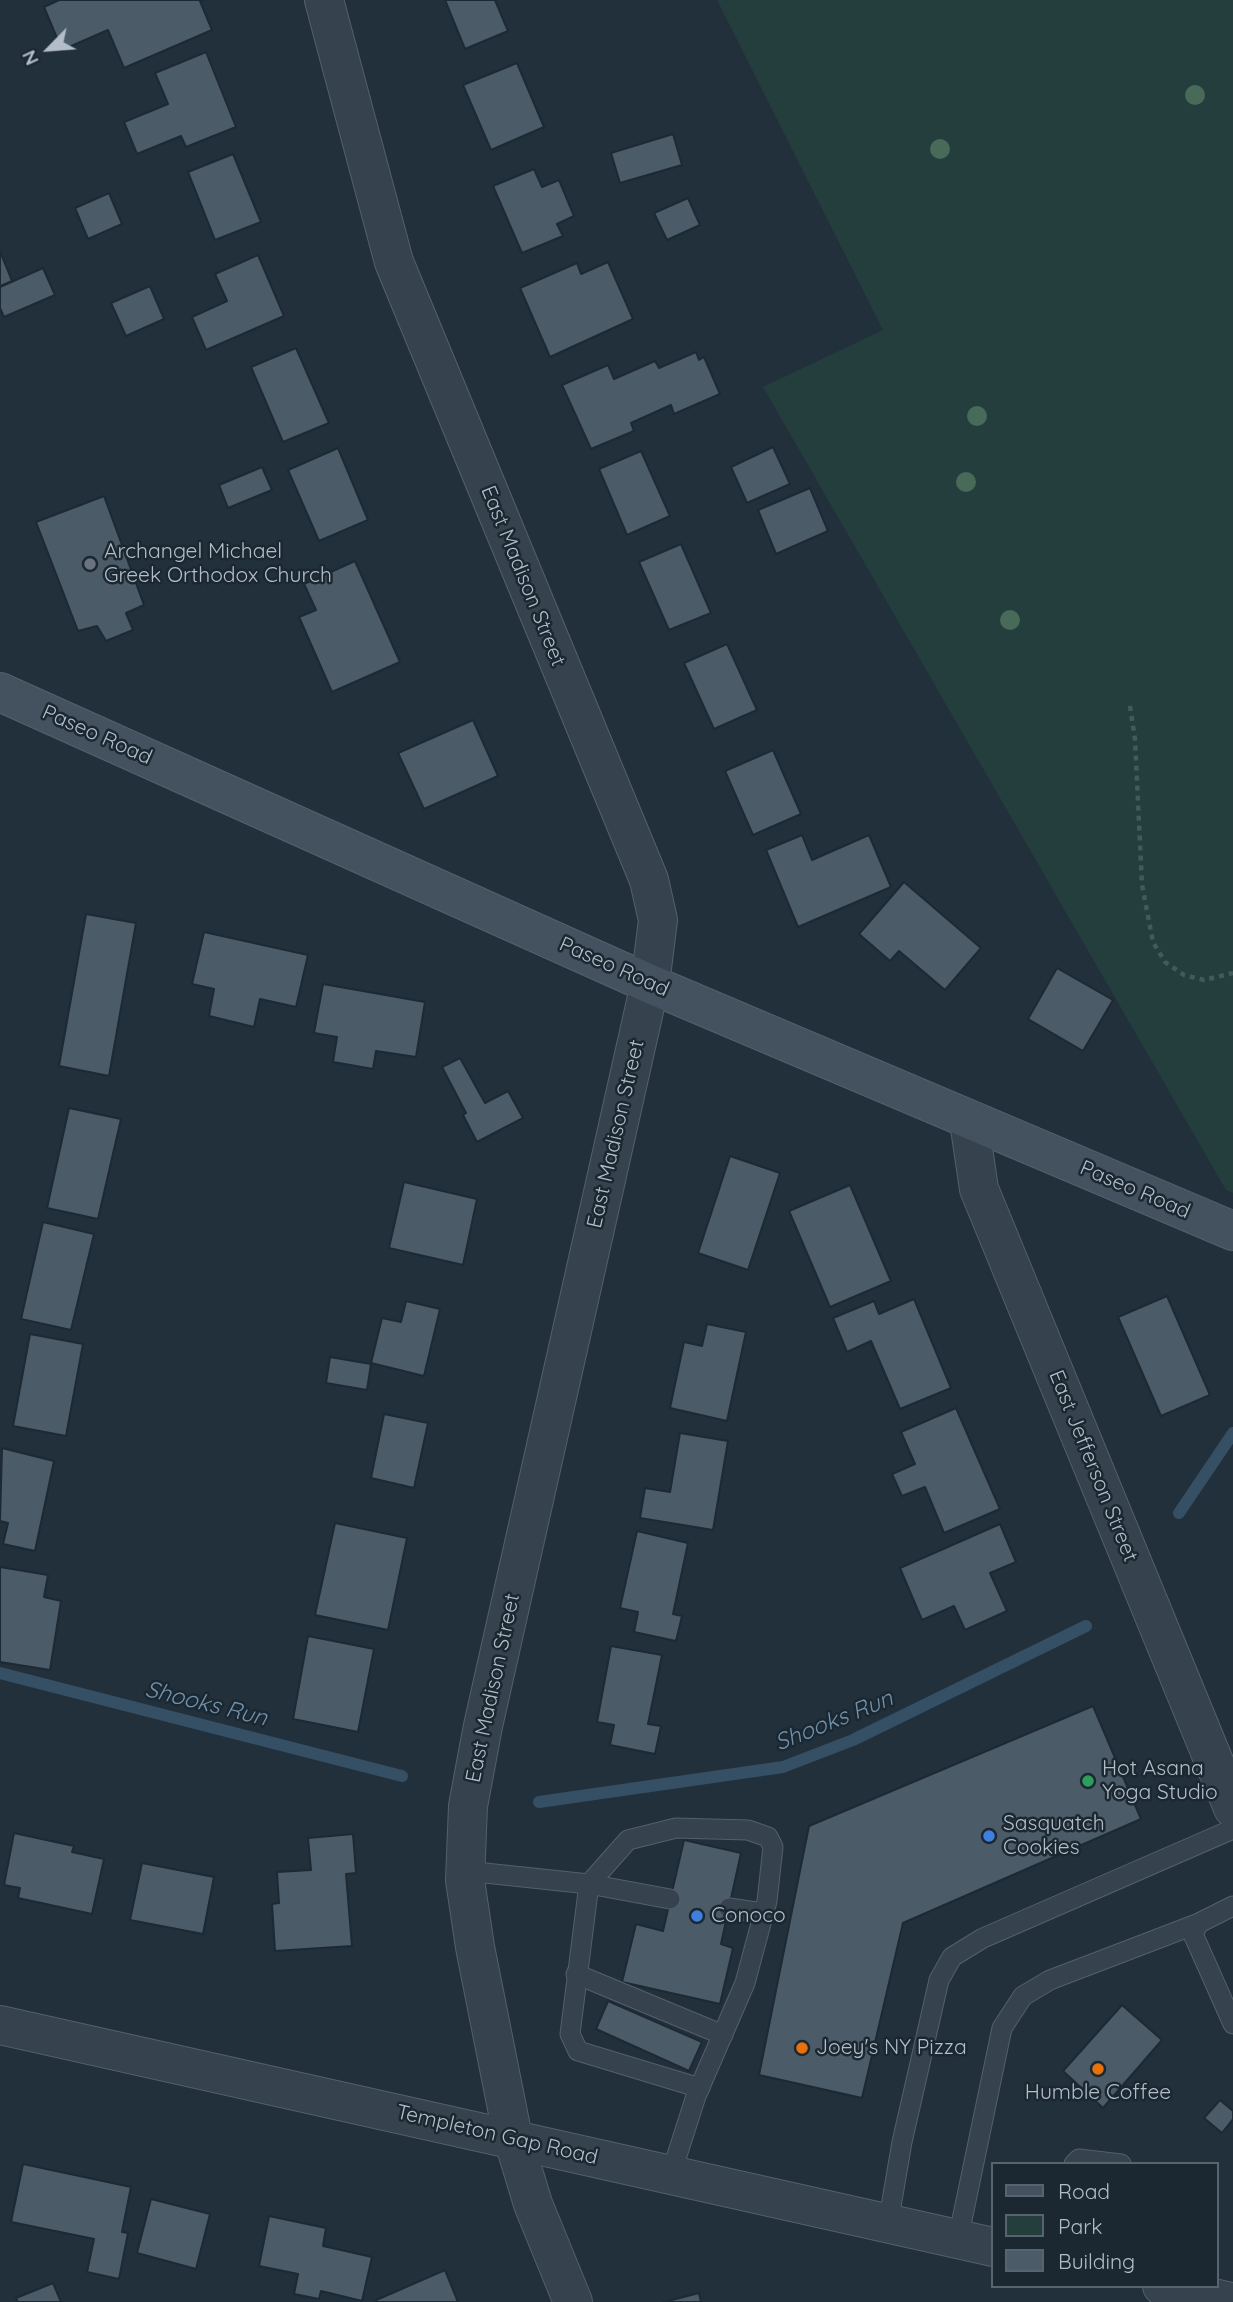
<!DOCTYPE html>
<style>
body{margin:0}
#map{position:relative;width:1233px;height:2302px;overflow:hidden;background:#22303c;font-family:Quicksand,sans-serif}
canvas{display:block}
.legend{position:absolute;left:991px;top:2162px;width:228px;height:126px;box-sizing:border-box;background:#1b2731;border:2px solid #57636d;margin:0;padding:9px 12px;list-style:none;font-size:21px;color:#b2bdc8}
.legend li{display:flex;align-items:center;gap:14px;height:35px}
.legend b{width:35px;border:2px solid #57636d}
.north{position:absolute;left:14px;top:14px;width:70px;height:70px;-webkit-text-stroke:5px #1b2731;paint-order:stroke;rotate:245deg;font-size:19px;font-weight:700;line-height:28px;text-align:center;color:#b2bdc8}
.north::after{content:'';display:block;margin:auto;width:24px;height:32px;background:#b2bdc8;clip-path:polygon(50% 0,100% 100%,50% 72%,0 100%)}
</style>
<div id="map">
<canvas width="1233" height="2302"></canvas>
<ul class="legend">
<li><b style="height:9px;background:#445260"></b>Road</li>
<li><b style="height:19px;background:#243d3d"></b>Park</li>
<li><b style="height:19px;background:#4b5b68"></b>Building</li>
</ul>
<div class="north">N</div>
</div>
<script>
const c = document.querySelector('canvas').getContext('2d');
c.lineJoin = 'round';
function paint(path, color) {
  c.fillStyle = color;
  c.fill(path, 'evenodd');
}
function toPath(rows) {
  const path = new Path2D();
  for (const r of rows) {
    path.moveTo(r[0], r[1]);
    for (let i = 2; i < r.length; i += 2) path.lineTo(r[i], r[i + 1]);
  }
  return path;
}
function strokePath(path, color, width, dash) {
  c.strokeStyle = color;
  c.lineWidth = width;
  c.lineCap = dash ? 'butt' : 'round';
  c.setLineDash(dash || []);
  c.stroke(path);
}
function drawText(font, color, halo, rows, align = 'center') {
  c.font = font + ' Quicksand,sans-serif';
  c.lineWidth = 5;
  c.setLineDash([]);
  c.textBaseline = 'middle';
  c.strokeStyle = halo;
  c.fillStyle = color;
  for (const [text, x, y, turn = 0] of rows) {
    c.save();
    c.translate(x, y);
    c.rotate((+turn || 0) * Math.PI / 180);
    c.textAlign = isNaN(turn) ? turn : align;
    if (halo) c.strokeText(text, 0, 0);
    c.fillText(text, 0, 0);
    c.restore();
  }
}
paint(toPath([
 [717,0,1233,0,1233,1193,1226,1190,763,387,883,330]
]), '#243d3d');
strokePath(toPath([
 [1179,1513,1233,1433],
 [0,1673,402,1776],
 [539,1802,783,1767,853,1740,1086,1626]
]), '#354f64', 12);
const building = toPath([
 [59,0,203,0,200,1,212,30,124,68,108,30,62,50,44,7,59,0],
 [445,0,495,0,508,31,465,49,445,0],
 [206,52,236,127,186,147,181,136,137,154,124,122,168,104,155,73,206,52],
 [517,63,544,127,491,150,463,85,517,63],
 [673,134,682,165,620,183,611,153,673,134],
 [233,154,261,222,215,240,188,172,233,154],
 [534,169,542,187,559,180,574,216,557,224,563,236,522,253,493,186,534,169],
 [109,193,122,224,88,239,75,208,109,193],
 [688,198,700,225,667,240,654,213,688,198],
 [0,251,12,281,0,286,0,251],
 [258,255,284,316,206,350,192,317,227,301,215,274,258,255],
 [608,262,633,319,550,357,520,288,577,263,581,274,608,262],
 [43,268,55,295,4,317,0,308,0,287,43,268],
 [150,286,164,319,126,336,111,303,150,286],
 [296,348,329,423,283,442,251,367,296,348],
 [696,352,699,360,704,357,720,394,674,414,671,405,631,423,634,431,591,449,562,385,608,365,614,379,655,361,659,368,696,352],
 [773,447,790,484,747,503,731,467,773,447],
 [338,448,368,520,319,541,288,470,338,448],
 [641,451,670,516,627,535,599,469,641,451],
 [262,467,272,490,228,508,219,485,262,467],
 [810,488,828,531,776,554,758,510,810,488],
 [104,496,144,605,126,613,133,630,106,641,97,626,78,631,36,522,104,496],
 [681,544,711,613,669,630,639,562,681,544],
 [355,561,400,662,332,692,299,617,316,610,304,584,355,561],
 [727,644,757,710,714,729,684,663,727,644],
 [473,720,498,776,424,809,398,753,473,720],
 [773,750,801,814,753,835,725,771,773,750],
 [802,835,812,860,869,835,891,887,798,927,766,850,802,835],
 [904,882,981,948,945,990,899,951,890,961,859,934,904,882],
 [86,914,136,923,109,1076,59,1066,86,914],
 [204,932,308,955,296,1007,260,999,254,1027,209,1016,214,989,192,984,204,932],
 [1057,968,1113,1000,1083,1051,1028,1019,1057,968],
 [323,984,425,1002,416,1057,376,1051,373,1069,333,1062,337,1037,314,1033,323,984],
 [460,1058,485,1103,508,1091,523,1118,477,1142,463,1115,466,1113,442,1067,460,1058],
 [69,1108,121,1119,98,1219,47,1208,69,1108],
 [730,1156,780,1173,748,1270,698,1253,730,1156],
 [404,1182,477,1199,463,1265,389,1248,404,1182],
 [850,1185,891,1281,830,1307,789,1211,850,1185],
 [43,1222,94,1234,71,1330,21,1319,43,1222],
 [1167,1296,1210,1395,1161,1416,1118,1317,1167,1296],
 [914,1299,951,1388,900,1409,871,1341,847,1352,833,1318,874,1301,879,1314,914,1299],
 [406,1301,440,1309,424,1376,371,1363,382,1318,401,1322,406,1301],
 [707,1324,746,1332,727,1421,670,1408,684,1342,702,1346,707,1324],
 [30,1334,83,1344,66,1436,13,1426,30,1334],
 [330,1357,371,1364,367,1390,326,1383,330,1357],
 [956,1408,1000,1509,944,1533,925,1487,902,1496,892,1474,915,1464,901,1432,956,1408],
 [384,1414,428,1423,414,1488,371,1478,384,1414],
 [680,1433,728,1441,713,1530,640,1518,645,1488,670,1492,680,1433],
 [2,1448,54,1461,35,1551,3,1544,8,1523,0,1521,2,1448],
 [335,1523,407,1538,388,1630,315,1615,335,1523],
 [1000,1524,1016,1562,990,1573,1007,1611,965,1630,954,1606,922,1620,900,1568,1000,1524],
 [637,1531,688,1543,673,1614,682,1616,676,1641,634,1632,638,1612,620,1608,637,1531],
 [0,1567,48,1575,44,1597,61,1601,50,1670,0,1662,0,1567],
 [308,1636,374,1649,358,1732,293,1719,308,1636],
 [611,1646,662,1655,648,1724,661,1726,655,1754,610,1745,614,1725,597,1722,611,1646],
 [1093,1706,1141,1819,903,1923,862,2098,759,2075,809,1826,1093,1706],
 [14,1833,74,1846,72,1852,104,1859,92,1914,18,1898,20,1888,4,1885,14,1833],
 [353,1834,356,1873,346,1874,352,1946,275,1951,272,1904,279,1903,277,1872,311,1870,308,1838,353,1834],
 [684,1840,741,1853,721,1944,733,1948,720,2004,622,1982,636,1924,663,1931,684,1840],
 [142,1863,214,1877,203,1934,130,1920,142,1863],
 [608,2001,702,2042,689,2071,596,2029,608,2001],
 [1122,2005,1162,2040,1103,2108,1063,2071,1122,2005],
 [1220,2100,1233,2111,1233,2119,1222,2133,1204,2118,1220,2100],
 [23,2164,131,2187,122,2232,128,2233,119,2279,87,2272,94,2239,11,2222,23,2164],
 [151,2199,210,2214,196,2269,137,2253,151,2199],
 [269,2216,326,2228,323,2246,372,2257,362,2301,321,2291,319,2299,294,2294,298,2274,259,2266,269,2216],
 [445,2270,458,2302,374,2302,374,2301,445,2270],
 [53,2283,61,2302,18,2302,16,2298,53,2283],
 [699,2293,701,2302,664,2302,699,2293]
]);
paint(building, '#4b5b68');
strokePath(building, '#1d2933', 2);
const service = toPath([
 [466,1871,589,1884,628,1840,676,1828,748,1830,768,1837,773,1847,767,1901,745,1983,696,2096,671,2174],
 [670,1899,589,1884,570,2034,578,2051,700,2088],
 [1233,1906,1199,1923,1193,1934,1233,2024],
 [729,1908,763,1913],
 [576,1974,723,2035],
 [1074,2164,1079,2159,1121,2164],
 [888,2224,902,2142,939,1980,952,1957,983,1938,1233,1829],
 [958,2239,1002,2028,1023,1996,1050,1980,1199,1923]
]);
const minor = toPath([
 [324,0,394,262,649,880,658,920,650,984,483,1726,468,1806,465,1880,475,1947,513,2138,533,2204,573,2302],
 [969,1121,979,1189,1233,1808]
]);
const tertiary = toPath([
 [0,2025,993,2247],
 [1162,2286,1231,2302]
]);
const secondary = toPath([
 [0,692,650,984,1233,1231]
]);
strokePath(service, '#54606a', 21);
strokePath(minor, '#54606a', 40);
strokePath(tertiary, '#54606a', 40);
strokePath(secondary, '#54606a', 40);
strokePath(toPath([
 [1130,706,1135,739,1142,885,1153,942,1165,962,1184,975,1204,980,1233,973]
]), '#425a5a', 4.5, [5, 5]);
strokePath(service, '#36424d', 19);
strokePath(minor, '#36424d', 38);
strokePath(tertiary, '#36424d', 38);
strokePath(secondary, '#445260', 38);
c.fillStyle = '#486a58';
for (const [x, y] of [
 [1195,95],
 [940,149],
 [977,416],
 [966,482],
 [1010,620]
]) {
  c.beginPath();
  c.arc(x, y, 10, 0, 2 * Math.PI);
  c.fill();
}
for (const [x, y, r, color] of [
 [90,564,7,"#6b7280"],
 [1088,1781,7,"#2e9e5b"],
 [989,1836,7,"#3f7fe0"],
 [697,1916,7,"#3f7fe0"],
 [802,2048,7,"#e8710a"],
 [1098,2069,7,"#e8710a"]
]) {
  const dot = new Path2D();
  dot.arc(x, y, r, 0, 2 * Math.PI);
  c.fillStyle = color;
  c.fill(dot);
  strokePath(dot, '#1b2731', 2.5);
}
drawText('21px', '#b2bdc8', '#1b2731', [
 ["Archangel Michael",104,552],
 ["Greek Orthodox Church",104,576],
 ["Hot Asana",1102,1769],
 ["Yoga Studio",1102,1793],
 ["Sasquatch",1003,1824],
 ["Cookies",1003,1848],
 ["Conoco",711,1916],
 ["Joey's NY Pizza",816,2048],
 ["Humble Coffee",1098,2093,"center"]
], 'left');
drawText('21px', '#b2bdc8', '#1b2731', [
 ["East Madison Street",523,576,68],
 ["Paseo Road",97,735,24],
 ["Paseo Road",614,967,24],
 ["East Madison Street",616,1134,-77],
 ["Paseo Road",1135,1190,23],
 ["East Jefferson Street",1093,1466,68],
 ["East Madison Street",493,1688,-78],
 ["Templeton Gap Road",497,2135,13]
]);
drawText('italic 23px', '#7192ac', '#1b2731', [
 ["Shooks Run",206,1704,14],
 ["Shooks Run",834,1721,-22]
]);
</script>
